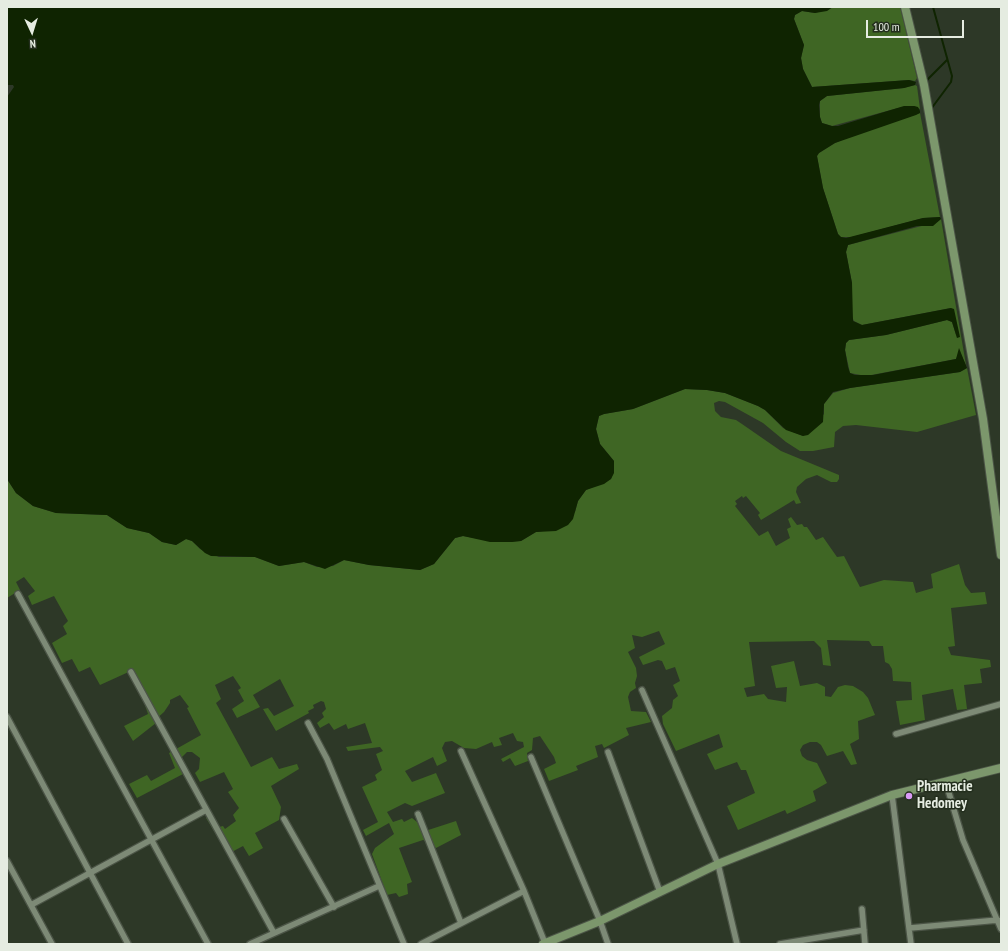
<!DOCTYPE html>
<style>
body{margin:0}
#map{position:relative;width:1008px;height:951px;overflow:hidden;background:#2d3827;font-family:"PT Sans Narrow",sans-serif}
canvas{display:block}
.frame{position:absolute;inset:0;border:8px solid #e5ece1;pointer-events:none}
.north{position:absolute;left:12px;top:12px;width:40px;height:40px;-webkit-text-stroke:3px #232e1d;paint-order:stroke;rotate:176deg;font-size:11px;font-weight:700;line-height:16px;text-align:center;color:#e5ece1}
.north::after{content:'';display:block;margin:auto;width:14px;height:18px;background:#e5ece1;clip-path:polygon(50% 0,100% 100%,50% 72%,0 100%)}
.scale{position:absolute;left:866px;top:20px;width:98px;height:18px;box-sizing:border-box;border:2px solid #e5ece1;border-top:0;padding-left:5px;font-size:12px;line-height:14px;white-space:nowrap;color:#e5ece1;-webkit-text-stroke:3px #232e1d;paint-order:stroke}
</style>
<div id="map">
<canvas width="1008" height="951"></canvas>
<div class="frame"></div>
<div class="north">N</div>
<div class="scale">100 m</div>
</div>
<script>
const c = document.querySelector('canvas').getContext('2d');
c.lineJoin = 'round';
function paint(path, color) {
  c.fillStyle = color;
  c.fill(path, 'evenodd');
}
function toPath(rows) {
  const path = new Path2D();
  for (const r of rows) {
    path.moveTo(r[0], r[1]);
    for (let i = 2; i < r.length; i += 2) path.lineTo(r[i], r[i + 1]);
  }
  return path;
}
function strokePath(path, color, width, dash) {
  c.strokeStyle = color;
  c.lineWidth = width;
  c.lineCap = dash ? 'butt' : 'round';
  c.setLineDash(dash || []);
  c.stroke(path);
}
function drawText(font, color, halo, rows, align = 'center') {
  c.font = font + ' "PT Sans Narrow",sans-serif';
  c.lineWidth = 3;
  c.setLineDash([]);
  c.textBaseline = 'middle';
  c.strokeStyle = halo;
  c.fillStyle = color;
  for (const [text, x, y, turn = 0] of rows) {
    c.save();
    c.translate(x, y);
    c.rotate((+turn || 0) * Math.PI / 180);
    c.textAlign = isNaN(turn) ? turn : align;
    if (halo) c.strokeText(text, 0, 0);
    c.fillText(text, 0, 0);
    c.restore();
  }
}
paint(toPath([
 [833,7,900,7,917,78,915,81,909,80,812,87,803,69,801,58,804,45,794,19,795,15,802,11,815,13],
 [915,85,917,86,920,109,914,106,898,108,832,126,822,123,820,117,820,101,827,96,904,88],
 [920,113,940,217,923,218,852,237,841,237,838,234,823,188,817,156,819,153,835,143,853,135],
 [941,219,966,365,962,357,957,357,956,359,866,376,850,373,845,350,846,343,849,340,886,335,947,320,952,322,957,338,951,308,862,325,854,321,852,317,852,283,846,252,848,245,937,222],
 [967,368,976,415,917,432,856,425,843,426,835,432,834,447,813,451,800,451,786,442,763,423,725,402,719,401,714,403,715,411,721,417,736,420,742,424,781,451,839,475,839,479,837,482,831,482,817,475,806,479,797,487,796,492,801,503,796,504,794,500,761,520,758,515,760,513,746,496,743,498,742,496,735,501,737,504,735,506,759,536,768,531,776,546,790,538,787,529,791,527,788,519,791,517,797,525,802,524,804,527,807,527,816,540,823,537,837,557,844,556,860,587,884,580,913,582,916,593,933,588,931,574,959,564,965,585,971,593,985,592,987,604,951,608,955,646,948,647,951,655,990,660,991,667,980,669,982,683,964,685,967,709,957,710,953,689,922,695,925,720,900,725,896,701,912,700,911,682,893,681,892,669,889,664,885,662,883,646,872,646,869,641,827,640,831,666,823,665,821,648,814,641,749,642,755,686,744,688,747,697,764,694,768,699,786,702,787,687,776,688,771,666,794,661,800,686,817,683,825,687,825,696,831,697,838,687,845,685,853,686,863,692,868,698,875,715,858,721,859,739,850,744,857,764,851,765,843,751,827,756,821,745,817,742,810,742,803,745,800,750,802,756,807,760,817,763,827,783,813,791,816,801,787,814,785,810,738,830,727,806,755,793,746,770,741,770,737,762,715,770,707,754,723,747,719,734,676,751,663,724,662,716,672,708,673,700,678,696,673,685,680,681,675,667,666,670,662,661,658,660,643,665,639,657,665,644,659,631,642,637,632,635,635,648,628,652,636,668,637,676,635,683,636,688,630,692,628,697,631,711,646,712,651,722,626,728,629,735,604,748,602,744,595,746,598,757,576,766,578,770,549,781,544,769,556,763,554,757,540,736,533,738,532,750,527,753,528,761,515,766,510,758,503,762,501,759,524,747,523,742,517,741,513,733,499,738,502,745,494,747,492,742,476,749,464,748,452,741,445,742,442,748,447,761,437,766,433,757,405,771,412,782,436,773,445,793,412,806,405,803,387,812,393,822,402,819,404,822,412,818,417,822,422,832,456,821,461,835,436,848,431,843,423,840,399,848,412,882,407,884,408,894,399,897,396,893,387,895,372,854,375,848,394,834,389,823,366,836,363,830,378,822,362,787,377,780,375,775,382,770,376,754,383,751,380,747,348,751,346,747,372,743,365,723,348,729,346,724,334,730,329,723,320,728,317,723,324,717,322,713,326,709,324,702,321,701,313,705,314,708,308,711,309,713,276,731,263,709,268,708,274,716,294,706,280,679,253,695,260,707,237,718,232,709,244,701,238,690,241,688,233,676,215,685,221,699,216,703,251,767,272,757,279,769,297,764,299,769,271,786,281,807,279,820,255,833,263,848,249,856,243,846,228,854,206,818,211,815,219,827,223,826,225,829,236,821,233,815,239,808,228,792,233,789,224,772,200,782,195,773,199,769,200,758,192,752,187,752,177,762,183,774,137,798,129,784,147,775,151,781,175,768,169,753,201,735,187,708,189,707,180,695,170,700,170,703,164,712,155,720,156,723,133,741,124,726,148,714,133,670,100,685,90,667,79,672,72,659,62,663,52,643,67,634,63,626,68,621,54,596,32,605,28,596,35,591,24,577,16,582,20,590,7,598,7,479,16,493,33,506,56,513,107,515,127,528,149,533,162,542,176,545,186,539,192,541,200,549,219,557,255,557,279,566,304,562,317,567,333,566,344,560,369,565,420,570,434,564,455,538,463,536,498,542,521,541,536,532,543,531,575,512,578,501,586,490,611,479,614,461,600,444,596,429,599,416,604,414,633,409,685,389,707,390,725,393,758,406,765,410,783,428,803,436,824,414,824,404,833,393,850,388,960,372]
]), '#3f6624');
paint(toPath([
 [7,7,833,7,827,11,815,13,802,11,795,15,794,19,804,45,801,58,803,69,812,87,909,80,916,82,915,85,904,88,827,96,820,101,819,105,820,117,822,123,832,126,838,126,904,106,914,106,918,107,920,111,920,113,916,115,835,143,819,153,817,156,823,188,838,234,841,237,846,238,923,218,940,217,941,219,933,226,917,226,848,245,846,252,852,283,853,321,862,325,951,308,954,309,960,337,957,338,952,322,947,320,886,335,849,340,846,343,845,350,848,367,850,373,855,375,873,375,956,359,959,348,967,368,960,372,850,388,833,392,824,404,823,422,808,435,803,436,786,430,765,410,758,406,725,393,707,390,685,389,633,409,604,414,599,416,596,429,600,444,614,461,614,473,611,479,604,484,586,490,578,501,573,519,568,525,556,531,536,532,521,541,512,542,490,542,463,536,455,538,434,564,420,570,369,565,344,560,325,569,304,562,279,566,255,557,211,556,205,553,192,541,186,539,176,545,162,542,149,533,127,528,107,515,56,513,33,506,16,493,7,479,7,97,14,87,13,85,7,85]
]), '#0f2401');
strokePath(toPath([
 [927,80,947,60],
 [931,109,951,82,952,76,933,7]
]), '#0f2401', 2);
const street = toPath([
 [18,594,208,944],
 [131,672,274,933],
 [642,690,718,864,737,944],
 [7,717,128,944],
 [308,723,327,759,404,944],
 [896,734,1001,704],
 [461,751,524,891,545,943],
 [608,752,660,892],
 [531,757,600,921,608,944],
 [946,783,963,840,1001,929],
 [892,795,911,944],
 [418,814,461,923],
 [284,819,334,907],
 [7,861,52,944],
 [31,905,206,810],
 [862,909,865,944],
 [910,928,998,920],
 [250,944,379,886],
 [421,944,524,891],
 [780,944,864,930]
]);
const secondary = toPath([
 [905,7,924,85,983,419,1001,555],
 [543,944,600,921,718,864,892,795,1001,768]
]);
strokePath(street, '#4b5446', 8);
strokePath(secondary, '#4b5446', 10);
strokePath(street, '#7d8a76', 5.5);
strokePath(secondary, '#7c976c', 8);
for (const [x, y, r, color] of [
 [909,796,4,"#da9af7"]
]) {
  const dot = new Path2D();
  dot.arc(x, y, r, 0, 2 * Math.PI);
  c.fillStyle = color;
  c.fill(dot);
  strokePath(dot, '#232e1d', 1.5);
}
drawText('bold 15px', '#e5ece1', '#232e1d', [
 ["Pharmacie",917,787],
 ["Hedomey",917,804]
], 'left');
</script>
